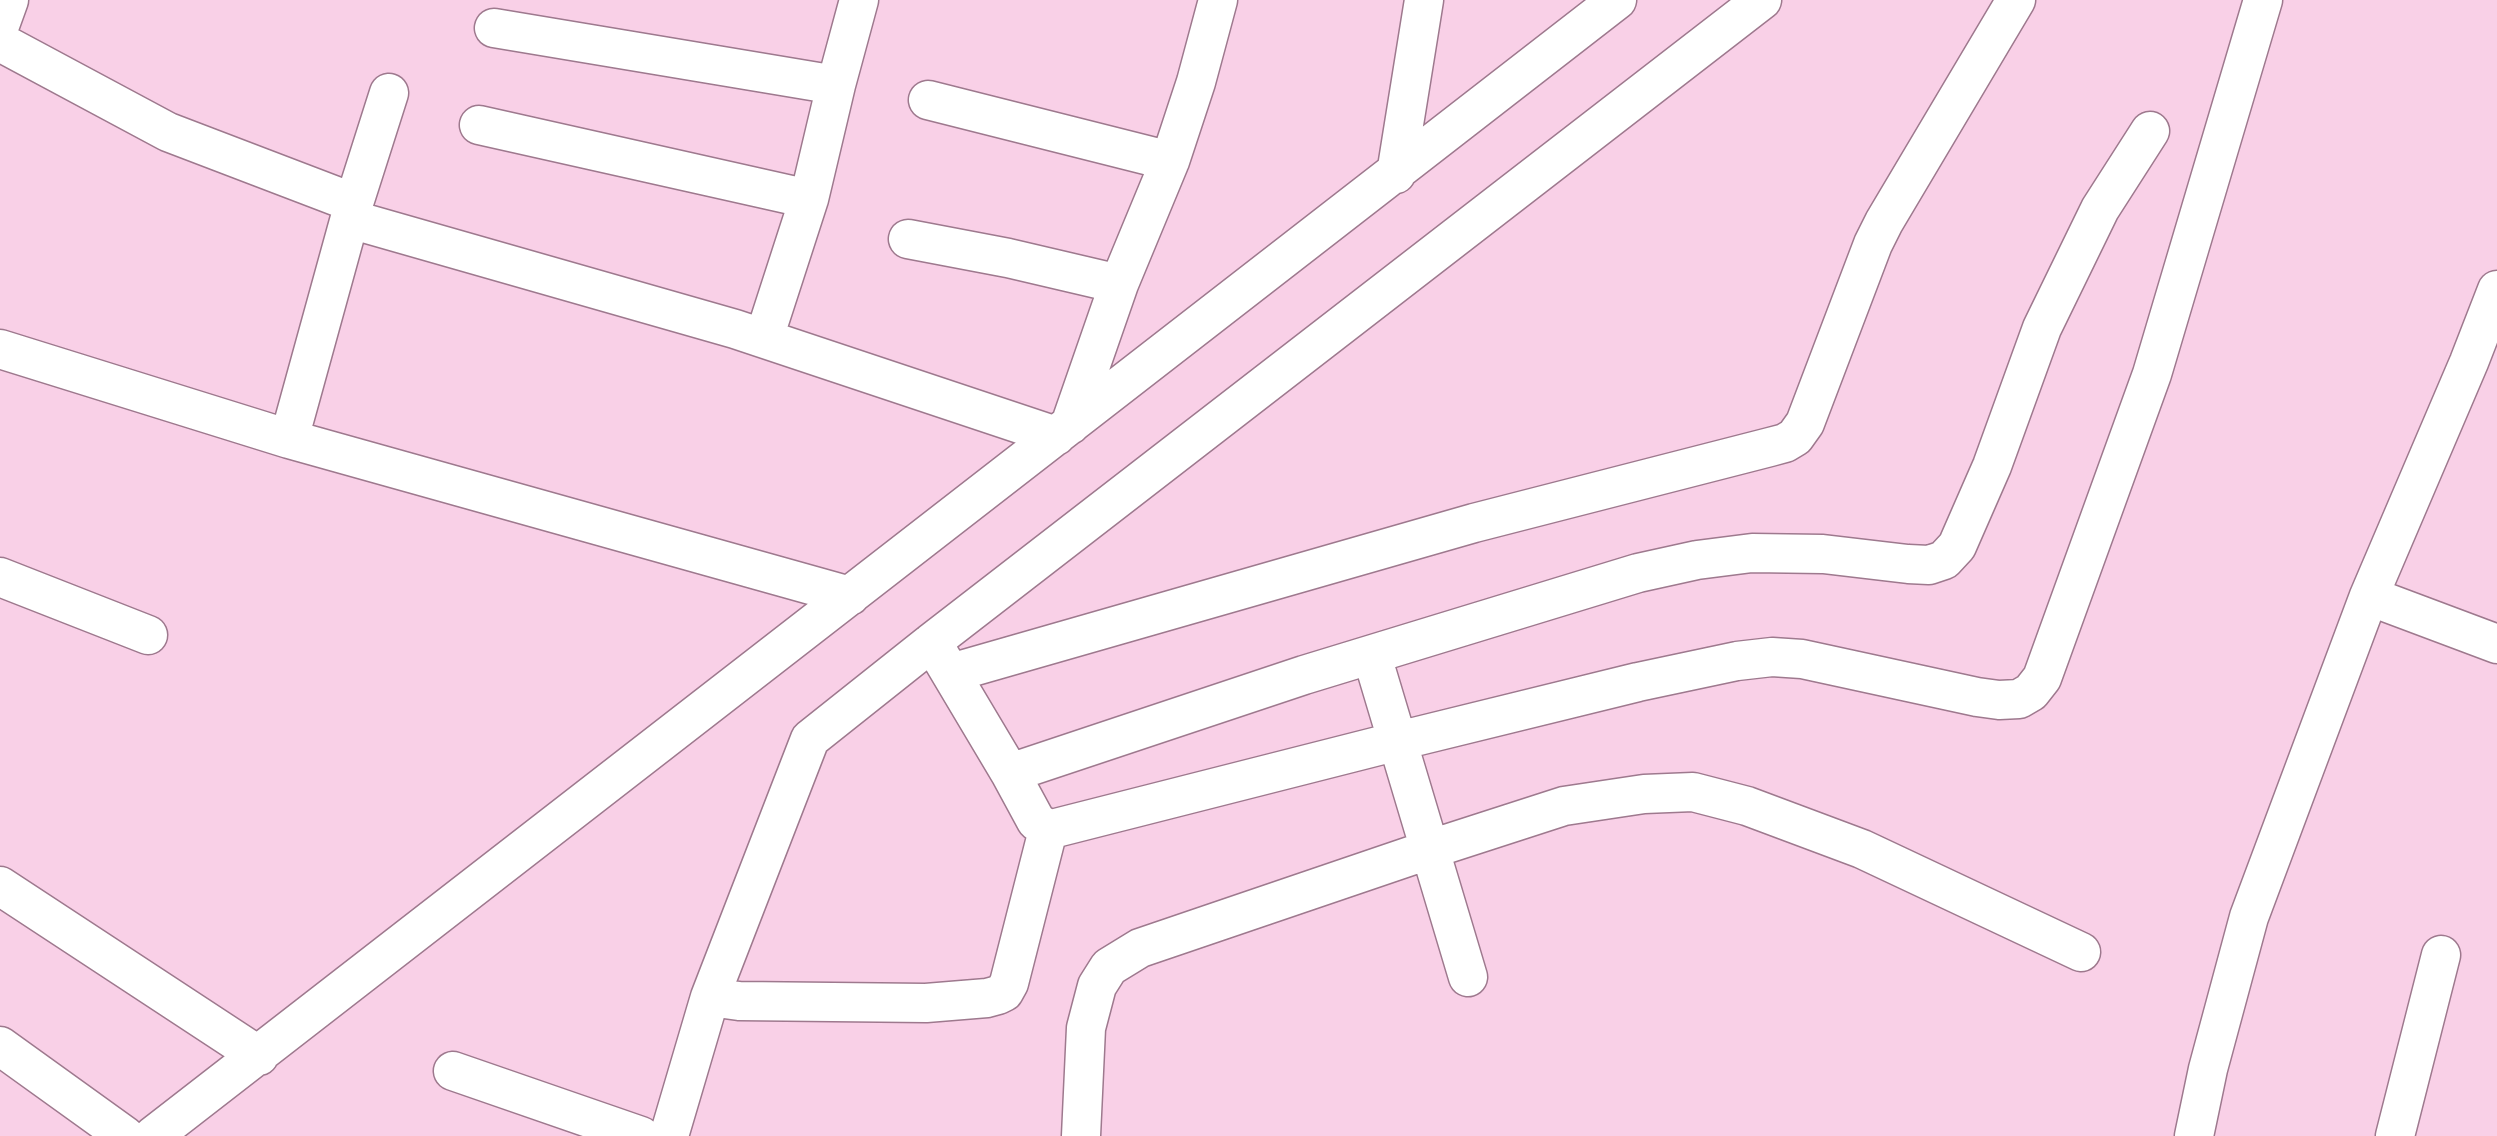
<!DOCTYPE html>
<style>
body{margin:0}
canvas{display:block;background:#f9d0e7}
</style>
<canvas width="2497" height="1136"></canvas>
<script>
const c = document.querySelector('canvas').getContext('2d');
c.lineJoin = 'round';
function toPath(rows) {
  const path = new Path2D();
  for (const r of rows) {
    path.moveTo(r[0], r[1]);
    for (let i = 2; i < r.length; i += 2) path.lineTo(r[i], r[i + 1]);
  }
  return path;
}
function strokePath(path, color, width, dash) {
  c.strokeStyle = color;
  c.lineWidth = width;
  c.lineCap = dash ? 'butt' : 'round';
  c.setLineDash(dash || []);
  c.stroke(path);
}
const street = toPath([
 [0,25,9,0],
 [494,28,836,85],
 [0,42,168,132,354,203],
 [928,100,1170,161],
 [479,125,809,199],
 [1396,174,1424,0],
 [350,219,735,329,1056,436],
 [908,239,1008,258,1119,284],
 [764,338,809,199,836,85,859,0],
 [0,349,289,439,850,596],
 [1070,425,1119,284,1170,161,1196,82,1218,0],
 [289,439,354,203,389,93],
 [0,577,148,635],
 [2369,596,2497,644],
 [932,642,1010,773,1036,821,1048,830,1398,741,1638,682,1737,661,1772,657,1802,659,1977,697,1999,700,2019,699,2031,692,2042,678,2152,374,2263,0],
 [1372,656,1468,977],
 [951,673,1474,523,1770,447,1785,443,1795,437,1805,423,1873,244,1884,222,2016,0],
 [1010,773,1304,675,1638,573,1697,560,1752,553,1823,554,1908,564,1929,565,1944,560,1957,546,1992,466,2042,328,2100,209,2150,131],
 [0,886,259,1056],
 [710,997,739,1001,926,1003,987,998,998,995,1004,992,1009,983,1048,830],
 [0,1046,125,1136],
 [453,1071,641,1136],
 [153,1136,1617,0],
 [669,1136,710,997,810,739,932,642,1762,0],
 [1081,1136,1086,1028,1097,986,1109,967,1140,948,1431,849,1564,806,1644,794,1693,792,1747,806,1862,849,2081,952],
 [2194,1136,2208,1069,2249,917,2369,596,2469,362,2497,290],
 [2395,1136,2441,955]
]);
strokePath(street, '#9e798e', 41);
strokePath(street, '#fff', 38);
</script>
